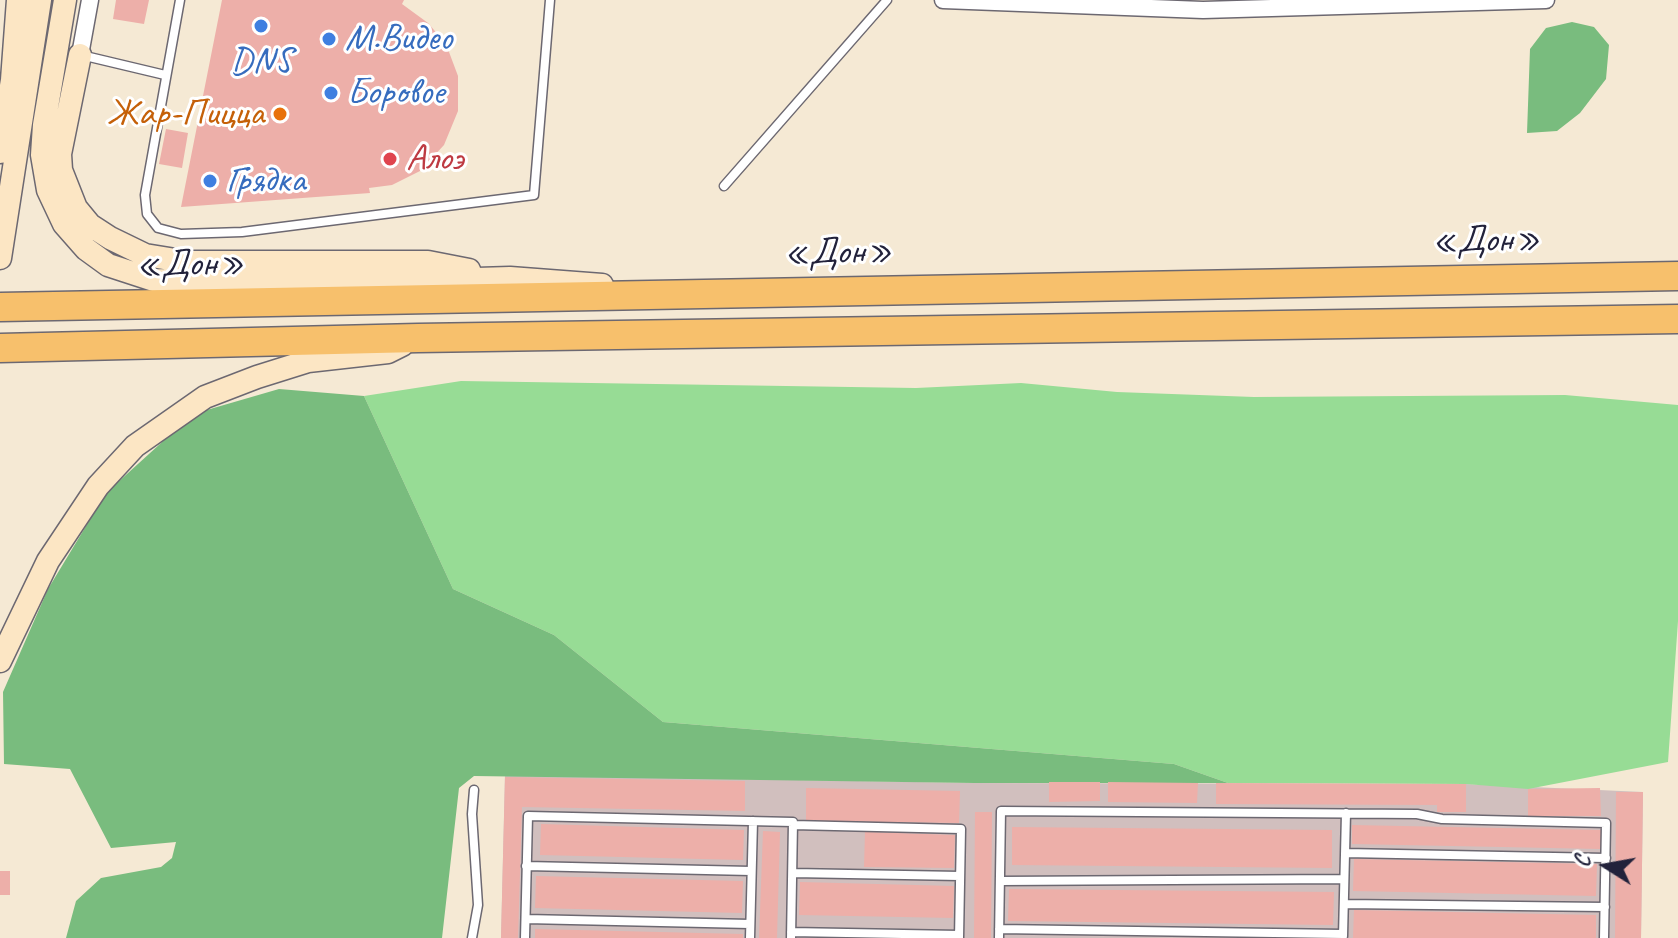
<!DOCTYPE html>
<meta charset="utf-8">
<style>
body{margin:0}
#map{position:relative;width:1678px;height:938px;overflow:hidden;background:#f5e9d4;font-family:Caveat,sans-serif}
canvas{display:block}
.north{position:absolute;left:1566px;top:826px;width:80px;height:80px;-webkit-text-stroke:6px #fff;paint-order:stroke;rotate:281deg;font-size:22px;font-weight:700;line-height:32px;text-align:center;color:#22223b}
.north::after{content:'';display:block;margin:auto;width:28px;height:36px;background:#22223b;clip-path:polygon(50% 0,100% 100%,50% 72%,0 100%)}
</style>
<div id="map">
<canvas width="1678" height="938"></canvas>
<div class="north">С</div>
</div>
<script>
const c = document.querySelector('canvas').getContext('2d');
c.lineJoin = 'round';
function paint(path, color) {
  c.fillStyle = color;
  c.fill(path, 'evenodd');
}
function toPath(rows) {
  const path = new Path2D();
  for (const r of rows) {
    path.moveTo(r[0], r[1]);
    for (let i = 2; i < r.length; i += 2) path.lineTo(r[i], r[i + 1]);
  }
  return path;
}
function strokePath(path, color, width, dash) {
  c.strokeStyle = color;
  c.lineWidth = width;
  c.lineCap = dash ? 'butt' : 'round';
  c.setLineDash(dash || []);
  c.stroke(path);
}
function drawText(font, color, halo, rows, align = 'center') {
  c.font = font + ' Caveat,sans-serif';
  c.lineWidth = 6;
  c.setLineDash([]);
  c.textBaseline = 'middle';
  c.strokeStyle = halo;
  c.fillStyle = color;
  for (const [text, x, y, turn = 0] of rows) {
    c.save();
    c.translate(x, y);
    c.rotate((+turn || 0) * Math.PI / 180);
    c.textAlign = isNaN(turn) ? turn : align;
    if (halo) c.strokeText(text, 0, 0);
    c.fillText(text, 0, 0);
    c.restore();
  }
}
paint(toPath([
 [505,775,974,783,1466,784,1643,792,1641,938,501,938]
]), '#d1bfbe');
paint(toPath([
 [461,381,916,388,1021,383,1117,392,1254,397,1565,395,1678,405,1678,621,1668,762,1528,789,1466,784,1228,783,1174,764,663,722,554,635,453,589,364,396]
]), '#97dc95');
paint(toPath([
 [1572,22,1594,27,1609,45,1606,79,1580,113,1557,131,1527,133,1530,49,1546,28],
 [279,389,364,396,453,589,554,635,663,722,1174,764,1228,783,974,783,474,776,459,788,442,938,66,938,76,901,101,878,161,867,172,858,176,842,111,848,70,769,4,764,3,692,48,589,106,493,193,414]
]), '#79bc7e');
paint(toPath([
 [116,0,149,0,144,24,113,19],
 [222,0,404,0,402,4,428,23,446,44,458,76,458,111,444,145,420,171,392,185,369,188,370,193,181,207],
 [166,129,188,133,182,168,159,164],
 [505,777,745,781,745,811,522,807,518,938,501,938],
 [1049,782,1100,782,1100,801,1049,802],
 [1108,782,1198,783,1197,803,1108,802],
 [1216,783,1466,784,1466,812,1437,812,1437,805,1216,804],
 [806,788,960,791,959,823,806,821],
 [1600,788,1601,816,1528,816,1528,789],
 [1616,792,1643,792,1641,938,1615,938],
 [975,812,992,812,991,938,974,938],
 [541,824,744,830,743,860,540,855],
 [1352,825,1601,830,1601,849,1352,844],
 [1012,827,1332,830,1332,868,1012,865],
 [763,831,780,832,777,938,759,938],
 [865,832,955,835,954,868,864,867],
 [1354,859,1597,864,1596,896,1353,891],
 [0,871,10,871,10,895,0,895],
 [536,876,743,881,742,913,535,908],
 [800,882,954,886,953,918,799,915],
 [1009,889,1334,892,1333,925,1008,921],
 [1354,910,1596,915,1596,938,1353,938],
 [535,929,743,934,743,938,535,938]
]), '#edafa9');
const lane = toPath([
 [180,0,145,195,147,214,158,228,181,234,242,232,534,195,550,0],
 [81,55,165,75],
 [724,186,887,0],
 [793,825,961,829,959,938],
 [1345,853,1606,858],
 [526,866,751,871],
 [793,873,960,876],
 [1000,881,1344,879],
 [1344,904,1605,907],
 [526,919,750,924],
 [999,929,1343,934],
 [791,932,959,935],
 [1343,936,1346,813],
 [472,938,478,905,472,814,474,790],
 [525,938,528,816,793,822,791,938],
 [750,938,753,821],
 [999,938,1001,811,1417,814,1442,819,1606,823,1604,938]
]);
const street = toPath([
 [943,0,1203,10,1546,0],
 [80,55,90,0]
]);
const secondary = toPath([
 [65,0,44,125,42,155,48,190,64,224,86,249,108,265,154,280,344,283,510,278,602,285],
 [80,55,60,154,61,170,76,208,90,225,110,238,145,255,188,262,428,262,469,270],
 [0,152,12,80,18,0],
 [0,258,40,0],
 [0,661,48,561,98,486,135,446,205,397,257,377,308,361,388,352,402,345]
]);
const highway = toPath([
 [0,307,1678,276],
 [0,348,418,338,1678,319]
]);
strokePath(lane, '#6c6871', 11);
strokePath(street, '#6c6871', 19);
strokePath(secondary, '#6c6871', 25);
strokePath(highway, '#6c6871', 31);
strokePath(lane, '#fff', 8);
strokePath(street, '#fff', 16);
strokePath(secondary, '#fce6c4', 22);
strokePath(highway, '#f7c06c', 28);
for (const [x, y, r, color] of [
 [261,26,8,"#3f7fe0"],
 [329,39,8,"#3f7fe0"],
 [331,93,8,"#3f7fe0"],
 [280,114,8,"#e8710a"],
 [390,159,8,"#e0444e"],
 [210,181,8,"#3f7fe0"]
]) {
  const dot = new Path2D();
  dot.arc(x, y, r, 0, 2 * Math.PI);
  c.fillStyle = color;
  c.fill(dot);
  strokePath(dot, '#fff', 3);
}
drawText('38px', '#366cbe', '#fff', [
 ["М.Видео",345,39],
 ["DNS",261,62,"center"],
 ["Боровое",347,93],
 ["Грядка",226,181]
], 'left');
drawText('38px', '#c56008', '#fff', [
 ["Жар-Пицца",264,114]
], 'right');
drawText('38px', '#be3a42', '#fff', [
 ["Алоэ",406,159]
], 'left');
drawText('38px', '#22223b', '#fff', [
 ["«Дон»",1486,241,-1],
 ["«Дон»",838,253,-1],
 ["«Дон»",190,265,-1]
]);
</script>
